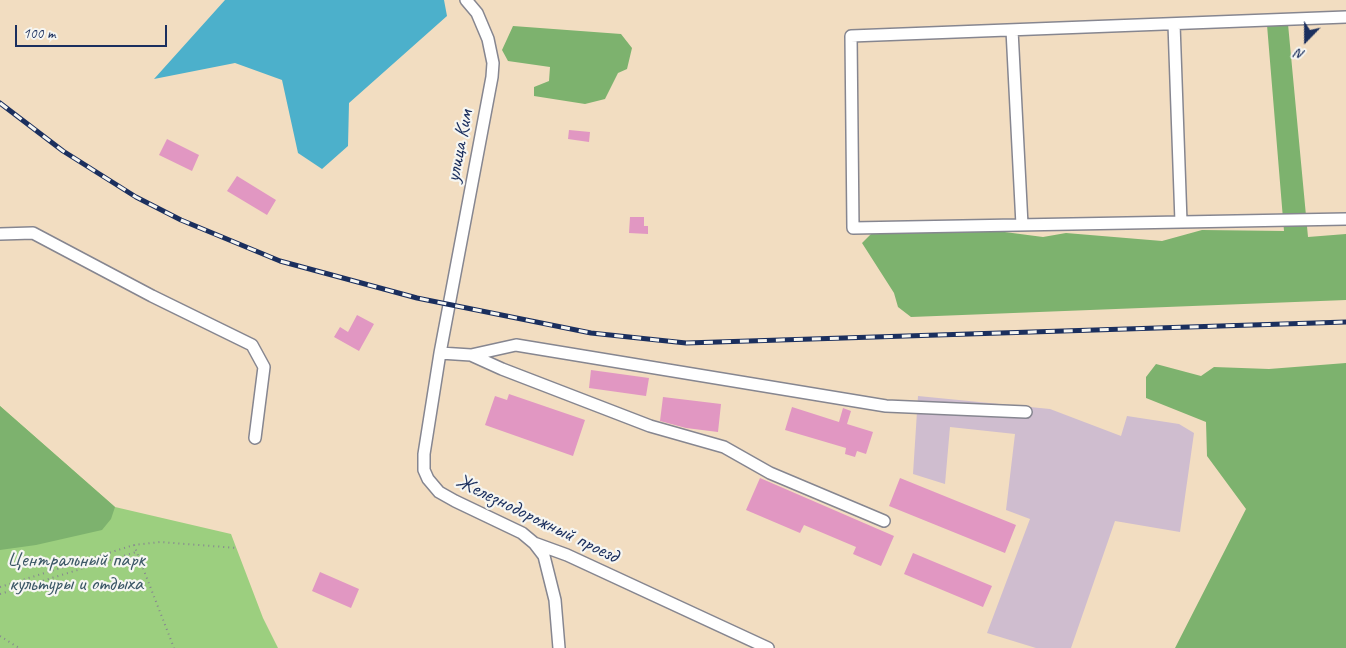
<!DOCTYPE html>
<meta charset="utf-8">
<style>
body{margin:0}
#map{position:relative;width:1346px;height:648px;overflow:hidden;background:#f2ddc1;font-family:Caveat,sans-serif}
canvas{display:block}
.north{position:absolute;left:1281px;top:15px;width:50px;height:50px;-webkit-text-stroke:4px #f6f6f2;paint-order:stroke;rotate:202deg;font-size:14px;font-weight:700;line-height:20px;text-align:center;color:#1b2f5e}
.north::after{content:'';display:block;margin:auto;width:18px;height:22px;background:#1b2f5e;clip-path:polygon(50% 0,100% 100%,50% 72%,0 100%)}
.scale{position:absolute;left:15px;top:25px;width:152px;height:22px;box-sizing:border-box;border:2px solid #1b2f5e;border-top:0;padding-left:6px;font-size:15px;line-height:18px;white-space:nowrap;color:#1b2f5e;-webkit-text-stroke:4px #f6f6f2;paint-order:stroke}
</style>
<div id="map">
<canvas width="1346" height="648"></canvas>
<div class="north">N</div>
<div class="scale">100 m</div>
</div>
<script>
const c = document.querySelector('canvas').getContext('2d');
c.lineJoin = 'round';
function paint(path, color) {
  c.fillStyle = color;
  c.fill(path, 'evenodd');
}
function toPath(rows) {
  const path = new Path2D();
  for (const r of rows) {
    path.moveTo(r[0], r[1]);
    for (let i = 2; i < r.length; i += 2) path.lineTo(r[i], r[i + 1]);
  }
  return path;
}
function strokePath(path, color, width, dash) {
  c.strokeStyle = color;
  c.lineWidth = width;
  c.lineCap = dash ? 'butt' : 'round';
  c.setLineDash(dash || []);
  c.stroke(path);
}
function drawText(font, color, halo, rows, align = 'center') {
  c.font = font + ' Caveat,sans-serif';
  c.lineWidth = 4.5;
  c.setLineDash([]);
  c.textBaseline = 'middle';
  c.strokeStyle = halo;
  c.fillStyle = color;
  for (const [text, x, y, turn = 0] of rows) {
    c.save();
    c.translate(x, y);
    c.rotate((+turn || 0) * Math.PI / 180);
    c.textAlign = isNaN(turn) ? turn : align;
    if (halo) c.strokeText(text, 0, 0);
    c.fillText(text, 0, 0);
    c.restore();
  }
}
paint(toPath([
 [918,396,1050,409,1121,436,1127,416,1179,424,1194,433,1180,532,1115,521,1071,648,1036,648,987,633,1030,519,1006,510,1015,434,950,427,945,484,913,474]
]), '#cfbdcf');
paint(toPath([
 [0,406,115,507,231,534,263,618,278,648,0,648]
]), '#9ccf7f');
paint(toPath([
 [1288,24,1308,237,1346,234,1346,300,911,317,898,307,894,293,862,243,871,234,997,231,1043,237,1066,233,1162,241,1202,230,1284,231,1267,25],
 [513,26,621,34,632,48,627,69,618,73,605,99,585,104,534,96,534,87,549,81,550,67,508,61,502,50],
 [1346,363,1346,648,1175,648,1246,509,1207,456,1206,422,1146,398,1146,377,1156,364,1201,376,1214,367,1269,369],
 [0,406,115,507,111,519,102,530,36,545,0,550]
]), '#7db26e');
paint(toPath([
 [225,0,444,0,447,16,349,103,348,146,322,169,298,153,282,80,235,63,154,79]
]), '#4cb0cb');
paint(toPath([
 [569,130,590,132,589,142,568,139],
 [167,139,199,155,192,171,159,155],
 [237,176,276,200,267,215,227,191],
 [630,217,644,217,644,226,648,226,648,234,629,233],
 [357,315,374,324,359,351,334,337,340,327,348,332],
 [591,370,649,378,646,396,589,388],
 [509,394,585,420,573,456,485,425,495,396,507,400],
 [663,397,721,404,718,432,686,428,660,421],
 [792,407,839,422,843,408,851,411,847,424,873,432,866,454,857,451,855,457,845,454,846,448,785,430],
 [760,478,894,536,881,566,853,554,856,547,804,525,800,533,746,510],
 [900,478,1016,525,1005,553,889,506],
 [913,553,992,586,983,607,904,574],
 [320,572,359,589,351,608,312,591]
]), '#e197c2');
const minor = toPath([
 [466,0,477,13,488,39,493,63,492,77,440,353,424,454,424,470,428,479,439,492,455,501,522,533,534,543,567,555,768,648],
 [1346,17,851,36,853,228,1346,219],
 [1174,24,1181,222],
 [1012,30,1022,225],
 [0,234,33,233,152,296,252,345,264,367,255,438],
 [440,353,471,355,516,345,886,406,1026,412],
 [471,355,502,369,650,426,724,447,770,473,884,521],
 [534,543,544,556,555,600,559,648]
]);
strokePath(minor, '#868690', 14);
strokePath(toPath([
 [134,545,174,648],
 [0,587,134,545,160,542,237,548],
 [0,594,136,552],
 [0,636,19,648]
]), '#868690', 2, [1, 4]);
strokePath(minor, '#fff', 11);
const rail = toPath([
 [0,103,63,151,136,197,181,220,280,261,417,298,591,333,686,343,1346,322]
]);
strokePath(rail, '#1b2f5e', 5);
strokePath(rail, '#f6f6f2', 3, [9]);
drawText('21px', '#1b2f5e', '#f6f6f2', [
 ["улица Ким",460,146,-79],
 ["Железнодорожный проезд",537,519,26]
]);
drawText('21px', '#3b5766', '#f6f6f2', [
 ["Центральный парк",76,560],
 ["культуры и отдыха",76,584]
]);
</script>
